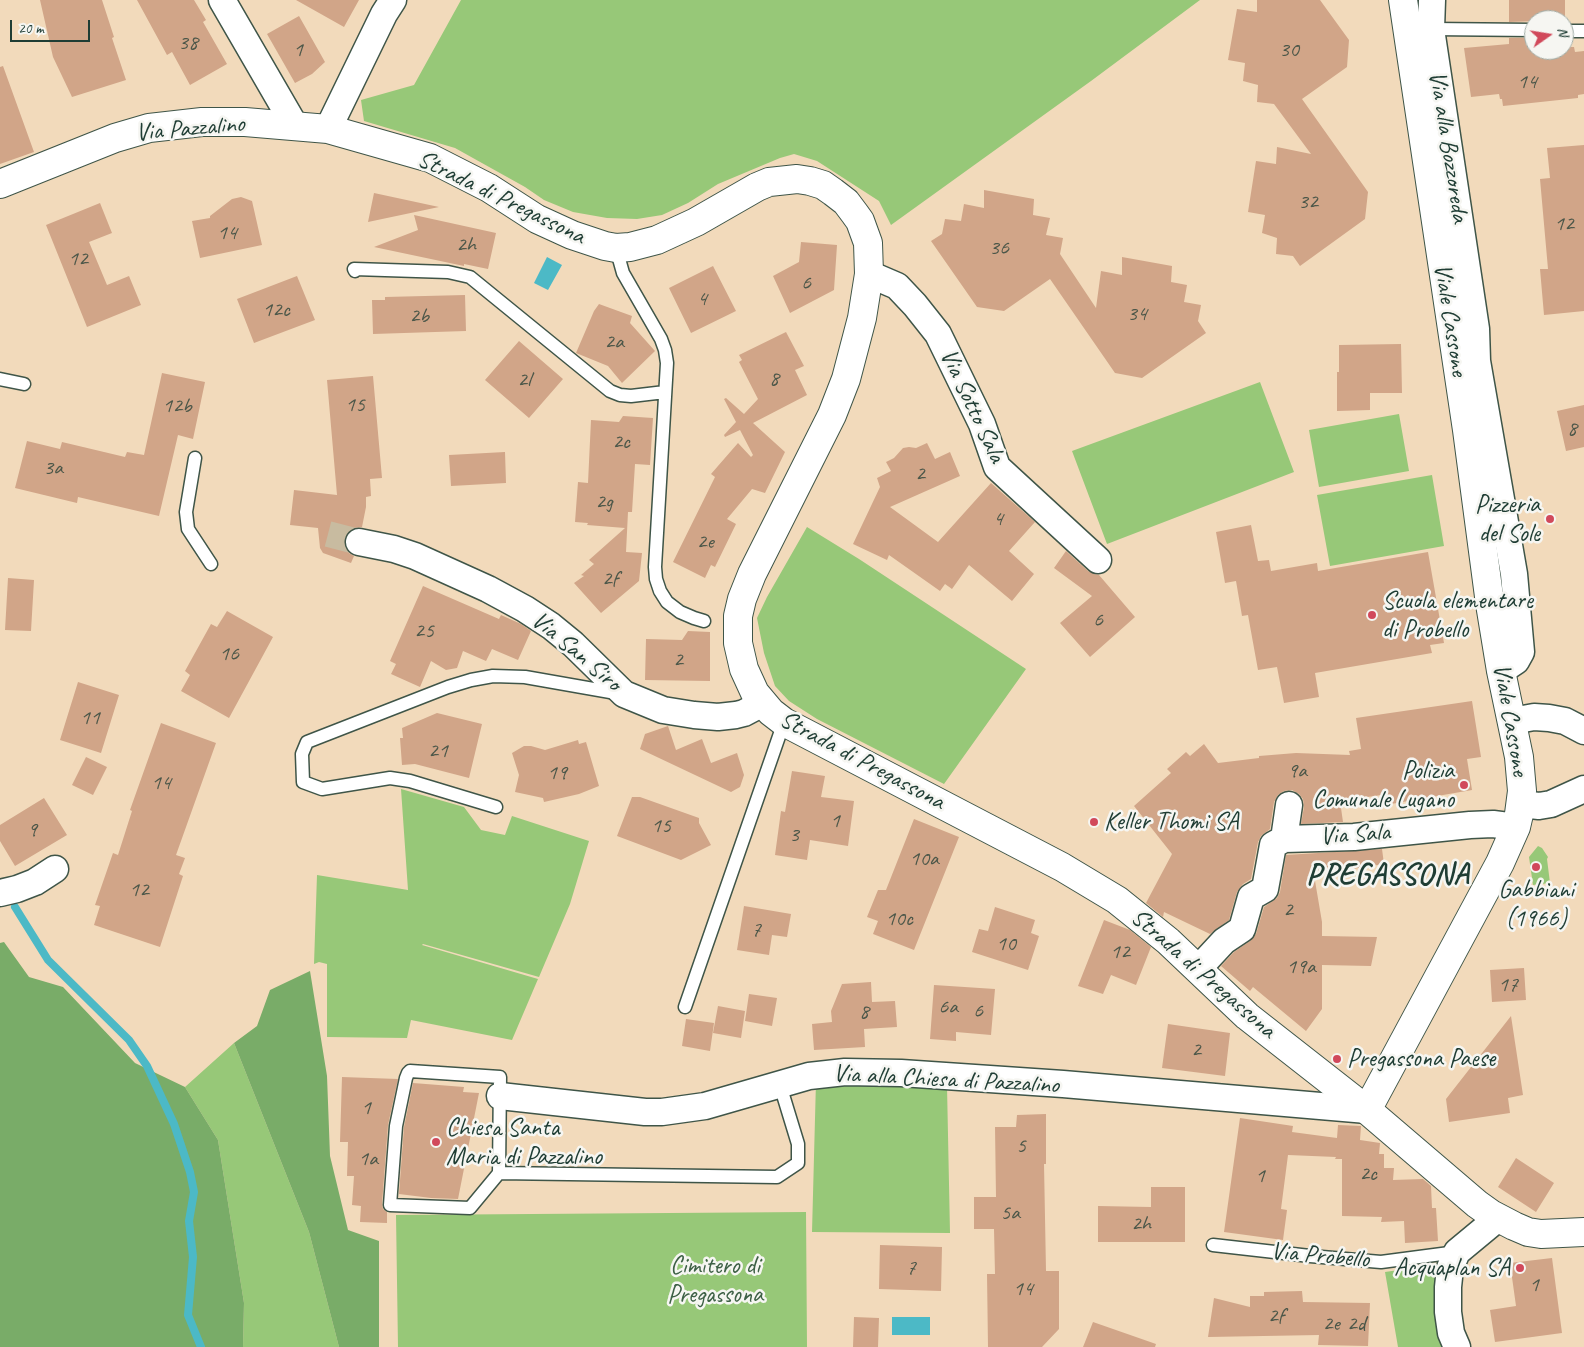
<!DOCTYPE html>
<style>
body{margin:0}
#map{position:relative;width:1584px;height:1347px;overflow:hidden;background:#f2dabb;font-family:Caveat,sans-serif}
canvas{display:block}
.north{position:absolute;left:1524px;top:10px;width:50px;height:50px;box-sizing:border-box;background:#f6f6f2;border:1px solid #a0aca6;border-radius:50%;rotate:77deg;font-size:14px;font-weight:700;line-height:20px;text-align:center;color:#1f3d34}
.north::after{content:'';display:block;margin:auto;width:18px;height:22px;background:#d1495b;clip-path:polygon(50% 0,100% 100%,50% 72%,0 100%)}
.scale{position:absolute;left:10px;top:20px;width:80px;height:22px;box-sizing:border-box;border:2px solid #1f3d34;border-top:0;padding-left:6px;font-size:15px;line-height:18px;white-space:nowrap;color:#1f3d34;-webkit-text-stroke:4px #f6f6f2;paint-order:stroke}
</style>
<div id="map">
<canvas width="1584" height="1347"></canvas>
<div class="north">N</div>
<div class="scale">20 m</div>
</div>
<script>
const c = document.querySelector('canvas').getContext('2d');
c.lineJoin = 'round';
function paint(path, color) {
  c.fillStyle = color;
  c.fill(path, 'evenodd');
}
function toPath(rows) {
  const path = new Path2D();
  for (const r of rows) {
    path.moveTo(r[0], r[1]);
    for (let i = 2; i < r.length; i += 2) path.lineTo(r[i], r[i + 1]);
  }
  return path;
}
function strokePath(path, color, width, dash) {
  c.strokeStyle = color;
  c.lineWidth = width;
  c.lineCap = dash ? 'butt' : 'round';
  c.setLineDash(dash || []);
  c.stroke(path);
}
function drawText(font, color, halo, rows, align = 'center') {
  c.font = font + ' Caveat,sans-serif';
  c.lineWidth = 5;
  c.setLineDash([]);
  c.textBaseline = 'middle';
  c.strokeStyle = halo;
  c.fillStyle = color;
  for (const [text, x, y, turn = 0] of rows) {
    c.save();
    c.translate(x, y);
    c.rotate((+turn || 0) * Math.PI / 180);
    c.textAlign = isNaN(turn) ? turn : align;
    if (halo) c.strokeText(text, 0, 0);
    c.fillText(text, 0, 0);
    c.restore();
  }
}
paint(toPath([
 [461,0,1200,0,1091,81,891,225,879,201,817,161,794,154,780,158,718,184,688,203,662,215,637,219,607,218,573,212,544,200,525,187,455,148,364,121,361,100,414,85],
 [1260,382,1294,472,1107,544,1072,451],
 [1399,414,1409,471,1319,487,1309,430],
 [1432,475,1444,546,1330,566,1317,495],
 [807,527,859,559,1026,669,944,784,817,719,789,701,775,686,764,653,757,618,767,597],
 [401,789,464,807,481,830,505,835,512,816,589,841,570,904,539,977,423,944,422,945,538,979,512,1040,411,1020,407,1038,327,1037,327,964,319,962,314,964,317,875,408,890],
 [1538,846,1542,848,1548,857,1547,859,1550,883,1533,885,1529,857],
 [234,1043,309,1232,339,1347,243,1347,244,1303,218,1140,185,1087],
 [816,1081,947,1086,950,1233,812,1232],
 [806,1212,807,1347,398,1347,396,1215],
 [1433,1265,1443,1338,1446,1347,1398,1347,1385,1272]
]), '#97c878');
paint(toPath([
 [4,942,29,977,63,987,135,1063,185,1087,218,1140,244,1303,243,1347,0,1347,0,943],
 [310,971,327,1076,330,1156,348,1230,379,1241,379,1347,339,1347,309,1232,234,1043,257,1026,270,990]
]), '#79ac68');
paint(toPath([
 [547,257,562,265,548,290,534,283],
 [892,1317,930,1317,930,1335,892,1335]
]), '#4cb9c6');
strokePath(toPath([
 [15,907,48,960,129,1040,147,1066,174,1124,190,1172,194,1192,189,1221,193,1257,188,1315,201,1347]
]), '#4cb9c6', 8);
paint(toPath([
 [40,0,102,0,114,37,112,38,126,80,72,97,53,57],
 [137,0,194,0,206,20,203,22,227,64,190,85,172,52,167,55],
 [296,0,359,0,344,27],
 [1257,0,1320,0,1349,40,1347,67,1302,99,1368,192,1365,219,1300,266,1293,256,1276,254,1277,238,1262,233,1265,215,1248,212,1256,161,1276,164,1277,147,1311,154,1274,104,1257,102,1258,85,1243,81,1245,63,1228,60,1237,9,1257,12],
 [1509,0,1565,0,1565,23,1564,20,1509,22],
 [299,16,325,62,312,74,295,83,267,34],
 [1509,38,1534,38,1534,50,1564,50,1565,39,1565,47,1574,47,1575,52,1584,51,1584,94,1578,95,1578,98,1503,106,1502,99,1500,99,1499,94,1471,97,1464,48,1509,44],
 [3,66,34,152,0,164,0,67],
 [1584,145,1584,311,1544,315,1540,269,1548,269,1540,179,1550,178,1547,148],
 [984,190,1034,199,1033,215,1050,218,1046,235,1063,238,1060,254,1096,308,1101,271,1122,275,1122,257,1172,266,1171,282,1187,285,1184,302,1201,305,1198,321,1206,333,1142,378,1115,373,1050,279,1004,311,977,307,931,241,942,234,945,219,961,221,964,204,984,208],
 [374,193,439,207,368,222],
 [241,197,252,201,262,245,200,258,192,221,210,218,210,216,232,199],
 [100,203,112,233,89,242,107,285,129,276,141,305,87,327,46,225],
 [414,215,496,233,488,269,464,264,464,266,374,247,418,230],
 [801,242,837,245,834,290,790,313,773,276,799,262],
 [713,266,736,311,691,333,669,288],
 [297,276,315,320,254,343,237,299],
 [465,295,466,331,373,334,372,300,385,300,385,297],
 [599,304,632,316,630,323,655,351,622,383,608,366,576,353,594,311],
 [786,332,804,366,795,370,807,395,753,423,785,452,765,493,752,489,727,519,736,524,715,567,711,565,705,578,673,562,715,477,711,474,738,443,751,457,753,455,740,430,725,437,724,435,736,422,724,399,726,398,744,414,758,399,739,362,742,360,739,355],
 [519,341,563,379,529,418,485,380],
 [1401,344,1402,393,1370,393,1370,410,1337,411,1337,372,1339,372,1339,345],
 [162,373,205,382,193,439,178,435,159,516,78,497,77,503,15,488,27,441,60,449,62,442,125,457,127,452,144,455],
 [373,376,382,478,370,479,371,496,366,497,366,507,362,527,354,528,347,532,344,539,345,547,349,553,354,556,351,563,323,553,320,548,318,528,290,525,294,490,337,495,327,380],
 [1584,405,1584,447,1566,451,1557,411],
 [623,416,653,418,650,465,635,464,632,512,628,512,626,552,642,553,639,581,601,613,574,583,584,576,581,575,594,564,589,560,625,528,587,525,588,523,575,522,578,482,588,483,591,420,619,422],
 [927,443,935,459,950,452,960,476,890,507,938,542,991,483,1035,522,1009,551,1034,574,1012,601,969,565,952,589,945,584,940,591,889,555,887,560,853,544,880,487,877,478,891,471,886,462,894,458,903,448,909,447,916,448],
 [505,452,506,483,451,486,449,455],
 [1251,525,1258,561,1269,560,1271,571,1317,563,1318,571,1428,552,1444,643,1430,645,1432,653,1315,673,1319,697,1284,703,1277,667,1258,670,1248,615,1242,616,1236,581,1225,583,1216,532],
 [1066,551,1088,571,1094,574,1099,575,1135,617,1090,657,1060,623,1092,596,1054,568],
 [8,578,34,580,31,631,5,630],
 [423,586,499,619,501,615,521,624,531,631,518,660,492,649,486,661,463,651,457,668,446,670,431,661,420,687,391,674,396,664,390,661],
 [227,611,273,637,229,718,181,691,190,675,185,671,211,624,217,627],
 [688,631,710,632,710,681,645,680,646,639,682,640],
 [78,682,119,695,101,753,60,740],
 [1472,701,1481,757,1467,759,1472,790,1391,804,1388,794,1340,801,1343,822,1301,824,1304,807,1303,799,1299,794,1292,790,1284,791,1278,795,1274,802,1270,829,1261,836,1258,842,1251,879,1243,884,1237,892,1229,920,1210,934,1164,912,1163,917,1146,903,1172,854,1134,806,1171,773,1167,769,1186,752,1190,756,1204,744,1218,763,1259,758,1259,756,1296,753,1350,755,1349,751,1361,749,1356,718],
 [437,713,482,724,469,778,415,764,402,765,400,738,403,738,402,728],
 [161,723,216,743,176,855,185,858,179,874,183,876,160,947,94,925,100,906,95,905,113,853,118,855,132,811,130,810],
 [668,726,676,750,702,739,711,763,737,753,744,775,740,787,731,792,640,749,645,734],
 [578,740,579,744,586,742,599,786,579,794,544,802,543,798,515,792,519,775,512,753,524,746,531,746,545,750],
 [86,757,107,767,93,795,72,785],
 [792,771,825,776,821,797,854,801,848,846,810,840,807,860,775,855,781,811,785,812],
 [632,797,640,797,699,818,699,823,711,845,681,860,617,836],
 [44,798,67,835,15,866,0,841,0,825],
 [914,819,959,837,914,950,873,934,878,921,867,917,878,890,886,890],
 [1382,849,1384,864,1314,875,1322,922,1322,936,1377,937,1371,966,1322,965,1322,1009,1306,1031,1253,987,1250,991,1221,966,1234,952,1250,941,1256,934,1264,907,1277,898,1280,892,1286,855],
 [744,906,791,914,787,937,772,935,769,955,737,950],
 [995,907,1035,920,1031,933,1039,936,1028,970,972,952,979,929,988,931],
 [1104,920,1130,930,1151,947,1136,985,1111,975,1103,994,1078,986],
 [1524,968,1526,1000,1492,1002,1490,970],
 [871,982,872,1002,895,1001,897,1027,864,1029,865,1047,814,1050,812,1024,832,1022,831,1011,842,984],
 [934,985,995,989,991,1035,956,1032,956,1041,930,1039],
 [749,994,777,998,772,1026,745,1021],
 [718,1006,745,1011,741,1038,713,1033],
 [1511,1016,1523,1095,1508,1098,1510,1113,1449,1122,1446,1099],
 [686,1019,714,1023,710,1051,682,1046],
 [1168,1024,1230,1033,1225,1076,1162,1068],
 [342,1077,398,1079,388,1125,382,1204,383,1209,387,1212,387,1223,360,1222,361,1206,352,1205,354,1176,347,1176,348,1142,340,1142],
 [413,1083,464,1087,463,1092,479,1093,458,1199,431,1198,399,1194,404,1127],
 [1046,1114,1046,1164,1044,1164,1046,1271,1059,1271,1059,1329,1042,1347,988,1347,987,1274,995,1274,994,1229,974,1229,974,1197,996,1197,995,1127,1016,1127,1017,1115],
 [1240,1118,1293,1126,1292,1132,1337,1138,1338,1125,1361,1126,1360,1140,1380,1143,1379,1154,1384,1154,1384,1168,1394,1168,1393,1180,1423,1179,1431,1186,1432,1208,1436,1208,1438,1241,1405,1243,1404,1221,1381,1222,1382,1217,1342,1216,1342,1159,1335,1159,1336,1157,1288,1155,1281,1209,1287,1210,1283,1240,1224,1232],
 [1516,1158,1554,1183,1536,1212,1498,1187],
 [1151,1187,1185,1187,1185,1242,1098,1242,1098,1206,1151,1207],
 [880,1245,942,1247,941,1291,879,1289],
 [1552,1258,1562,1333,1495,1342,1490,1310,1516,1306,1510,1263],
 [1302,1291,1303,1302,1370,1303,1368,1346,1318,1345,1319,1335,1208,1337,1214,1298,1250,1307,1250,1296,1264,1296,1264,1292],
 [854,1317,879,1318,878,1347,853,1347],
 [1093,1322,1156,1344,1155,1347,1083,1347]
]), '#d1a588');
strokePath(toPath([
 [328,534,359,542]
]), '#c8bba0', 26, [26, 13]);
const lane = toPath([
 [1431,29,1534,30],
 [1564,31,1584,31],
 [616,248,623,273,661,339,665,350,667,363,655,567,656,579,660,591,667,602,680,612,694,618,704,621],
 [355,271,354,269,448,272,470,277,610,391,620,395,631,396,665,392],
 [0,379,24,384],
 [195,458,186,512,188,529,211,564],
 [496,807,410,781,390,778,322,789,303,782,302,754,307,742,448,687,471,680,493,676,525,677,616,693],
 [685,1007,784,722],
 [410,1071,500,1077,499,1173,470,1208,390,1205,396,1126,406,1078,408,1073,410,1071],
 [499,1173,777,1177,798,1163,798,1144,780,1085],
 [1213,1245,1310,1256,1381,1262,1457,1252]
]);
const street = toPath([
 [222,0,295,126],
 [1432,0,1431,29,1476,329,1477,361,1514,574,1521,652,1516,661,1501,671],
 [328,129,384,14,393,0],
 [869,274,897,286,915,305,938,334,982,424,997,467,1098,560],
 [359,542,394,549,415,556,488,589,525,609,551,626,573,644,624,694,663,710,694,715,718,717,736,715,744,713,763,703],
 [1512,721,1534,717,1549,718,1565,721,1584,731],
 [1521,804,1539,806,1551,804,1584,789],
 [1284,839,1289,805],
 [0,893,17,889,35,882,55,869],
 [1198,969,1224,941,1242,929,1251,897,1265,889,1273,845,1284,839,1354,837,1470,825,1493,824,1516,827],
 [500,1096,645,1112,662,1112,705,1106,809,1076,845,1072,901,1073,1063,1084,1367,1110],
 [1457,1347,1451,1333,1448,1312,1448,1287,1450,1268,1457,1252,1498,1218]
]);
const secondary = toPath([
 [0,184,115,138,149,128,202,122,245,122,328,129,430,158,489,188,537,219,572,235,605,246,616,248,630,247,657,240,696,222,757,187,769,182,797,179,810,181,823,185,833,192,846,202,855,214,860,221,868,243,869,274,862,318,846,379,832,415,752,574,742,599,738,616,738,643,744,669,755,693,771,712,784,722,1062,867,1117,900,1168,941,1247,1016,1367,1110,1477,1204,1491,1214,1514,1226,1528,1232,1541,1234,1584,1232],
 [1367,1110,1500,863,1516,827,1519,814,1522,791,1519,757,1501,671,1490,604,1467,430,1403,0]
]);
strokePath(lane, '#3f5548', 15);
strokePath(street, '#3f5548', 29);
strokePath(secondary, '#3f5548', 30);
strokePath(lane, '#fff', 12);
strokePath(street, '#fff', 26);
strokePath(secondary, '#fff', 28);
for (const [x, y, r, color] of [
 [1550,519,5,"#d1495b"],
 [1372,615,5,"#d1495b"],
 [1464,785,5,"#d1495b"],
 [1094,822,5,"#d1495b"],
 [1536,867,5,"#d1495b"],
 [1337,1059,5,"#d1495b"],
 [436,1142,5,"#d1495b"],
 [1520,1268,5,"#d1495b"]
]) {
  const dot = new Path2D();
  dot.arc(x, y, r, 0, 2 * Math.PI);
  c.fillStyle = color;
  c.fill(dot);
  strokePath(dot, '#f6f6f2', 2);
}
drawText('22px', '#4c5749', null, [
 ["38",188,43],
 ["1",298,50],
 ["30",1289,50],
 ["14",1527,82],
 ["32",1308,202],
 ["12",1564,224],
 ["14",227,233],
 ["2h",466,245],
 ["36",999,248],
 ["12",78,259],
 ["6",806,283],
 ["4",702,299],
 ["12c",276,310],
 ["34",1137,314],
 ["2b",419,316],
 ["2a",614,342],
 ["8",774,379],
 ["2l",524,380],
 ["15",355,405],
 ["12b",177,406],
 ["8",1572,429],
 ["2c",621,442],
 ["3a",53,468],
 ["2",920,474],
 ["2g",604,502],
 ["4",998,519],
 ["2e",705,542],
 ["2f",610,579],
 ["6",1098,620],
 ["25",424,631],
 ["16",229,654],
 ["2",678,660],
 ["11",90,718],
 ["21",438,751],
 ["9a",1297,771],
 ["19",557,773],
 ["14",161,783],
 ["1",835,821],
 ["15",661,826],
 ["9",32,830],
 ["3",794,835],
 ["10a",924,859],
 ["12",139,890],
 ["2",1288,910],
 ["10c",899,919],
 ["7",756,930],
 ["10",1006,944],
 ["12",1120,952],
 ["19a",1301,967],
 ["17",1508,985],
 ["6a",948,1007],
 ["6",978,1011],
 ["8",864,1012],
 ["2",1196,1050],
 ["1",366,1108],
 ["5",1021,1146],
 ["1a",368,1159],
 ["2c",1368,1174],
 ["1",1260,1176],
 ["5a",1010,1213],
 ["2h",1141,1224],
 ["7",911,1268],
 ["1",1534,1285],
 ["14",1023,1289],
 ["2f",1276,1316],
 ["2e",1331,1324],
 ["2d",1356,1324]
]);
drawText('25px', '#1f3d34', '#f6f6f2', [
 ["Via Pazzalino",190,129,-5],
 ["Via alla Bozzoreda",1448,147,81],
 ["Strada di Pregassona",501,198,26],
 ["Viale Cassone",1450,320,81],
 ["Via Sotto Sala",972,406,65],
 ["Via San Siro",576,652,40],
 ["Viale Cassone",1510,720,80],
 ["Strada di Pregassona",862,761,28],
 ["Via Sala",1355,835,-4],
 ["Strada di Pregassona",1203,974,41],
 ["Via alla Chiesa di Pazzalino",946,1080,3],
 ["Via Probello",1320,1256,5]
]);
drawText('25px', '#1f3d34', '#f6f6f2', [
 ["Pizzeria",1540,505,"right"],
 ["del Sole",1540,534,"right"],
 ["Scuola elementare",1382,601],
 ["di Probello",1382,630],
 ["Polizia",1454,771,"right"],
 ["Comunale Lugano",1454,800,"right"],
 ["Keller Thomi SA",1104,822],
 ["Gabbiani",1536,890,"center"],
 ["(1966)",1536,919,"center"],
 ["Pregassona Paese",1347,1059],
 ["Chiesa Santa",446,1128],
 ["Maria di Pazzalino",446,1157],
 ["Acquaplan SA",1510,1268,"right"]
], 'left');
drawText('25px', '#3d6045', '#f6f6f2', [
 ["Cimitero di",715,1266],
 ["Pregassona",715,1295]
]);
c.letterSpacing = '1px';
drawText('bold 30px', '#1f3d34', '#f6f6f2', [
 ["PREGASSONA",1388,876]
]);
c.letterSpacing = '0px';
</script>
